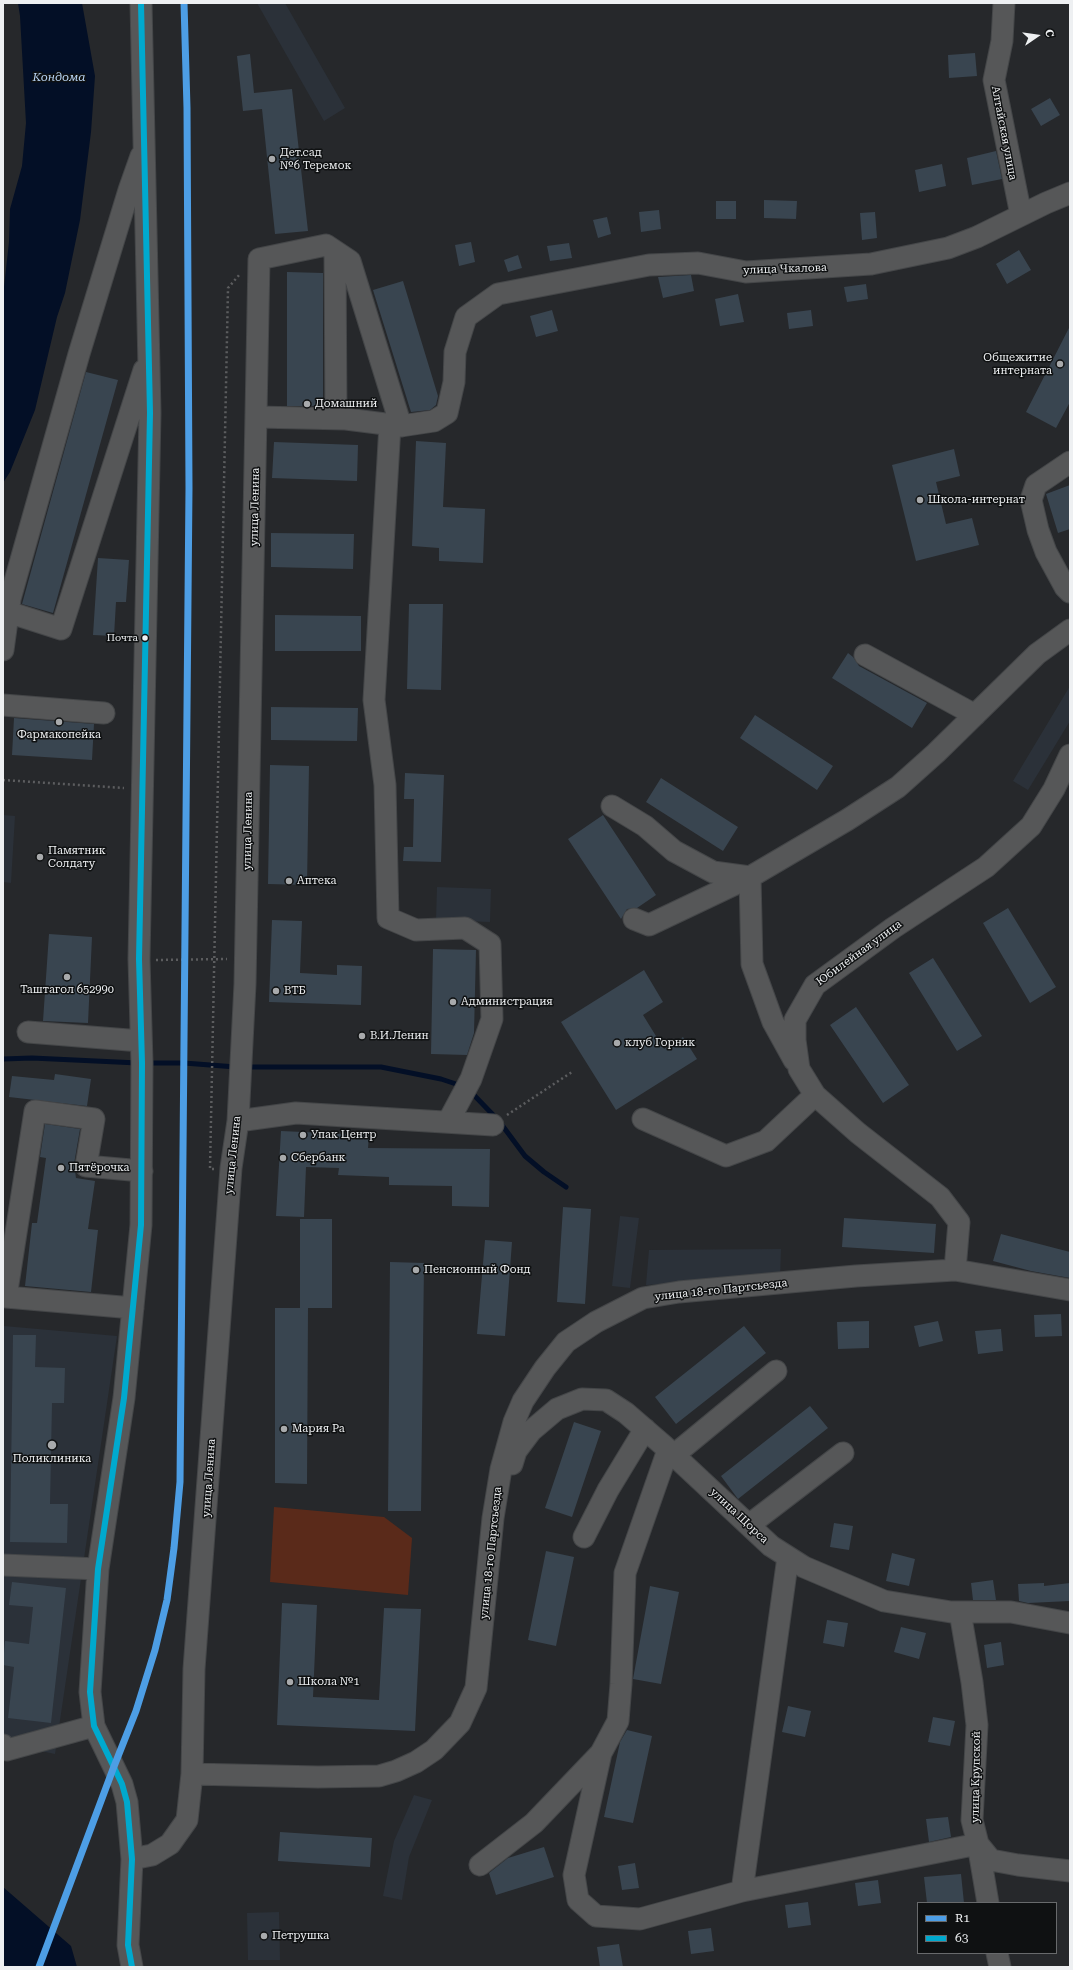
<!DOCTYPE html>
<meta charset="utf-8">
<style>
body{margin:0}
#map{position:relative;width:1073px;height:1970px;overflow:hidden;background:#26282b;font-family:"Roboto Serif",serif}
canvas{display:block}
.frame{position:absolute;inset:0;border:4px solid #eef0f2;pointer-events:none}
.legend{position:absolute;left:917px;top:1902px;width:140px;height:52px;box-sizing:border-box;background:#0f1112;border:1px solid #686a6c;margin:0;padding:5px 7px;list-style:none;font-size:12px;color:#eef0f2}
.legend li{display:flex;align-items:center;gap:8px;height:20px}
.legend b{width:20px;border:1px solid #686a6c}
.north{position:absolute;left:1017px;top:16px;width:40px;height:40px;-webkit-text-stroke:3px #0f1112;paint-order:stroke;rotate:77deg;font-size:11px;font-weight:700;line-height:16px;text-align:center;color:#eef0f2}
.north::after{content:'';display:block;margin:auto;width:14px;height:18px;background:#eef0f2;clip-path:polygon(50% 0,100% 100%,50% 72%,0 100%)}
</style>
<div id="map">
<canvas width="1073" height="1970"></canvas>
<div class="frame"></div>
<ul class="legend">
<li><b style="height:5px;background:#4d9ee5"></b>R1</li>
<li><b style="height:5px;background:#00a9ce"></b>63</li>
</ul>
<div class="north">С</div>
</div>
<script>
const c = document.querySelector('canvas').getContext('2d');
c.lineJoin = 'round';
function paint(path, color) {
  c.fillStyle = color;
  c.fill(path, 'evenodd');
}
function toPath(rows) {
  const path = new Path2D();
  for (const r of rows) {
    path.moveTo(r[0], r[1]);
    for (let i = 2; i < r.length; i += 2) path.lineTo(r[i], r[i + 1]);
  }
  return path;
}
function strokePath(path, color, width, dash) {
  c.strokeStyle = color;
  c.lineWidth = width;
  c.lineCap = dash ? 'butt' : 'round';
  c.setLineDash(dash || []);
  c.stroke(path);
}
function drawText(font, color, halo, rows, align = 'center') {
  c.font = font + ' "Roboto Serif",serif';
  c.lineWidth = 3;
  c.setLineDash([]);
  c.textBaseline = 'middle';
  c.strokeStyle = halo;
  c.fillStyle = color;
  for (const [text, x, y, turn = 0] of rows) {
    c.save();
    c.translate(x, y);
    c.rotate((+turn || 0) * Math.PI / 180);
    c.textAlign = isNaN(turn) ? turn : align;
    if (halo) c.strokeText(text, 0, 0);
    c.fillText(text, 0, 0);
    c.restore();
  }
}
paint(toPath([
 [257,3,285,3,345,108,324,121],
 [1070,686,1070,721,1028,790,1013,781],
 [3,815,15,816,11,883,3,882],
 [437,887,491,889,490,922,436,920],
 [620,1216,639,1218,630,1288,612,1286],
 [781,1249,780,1279,646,1285,649,1250],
 [4,1326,117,1336,55,1754,3,1743],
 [414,1795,432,1800,409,1857,402,1900,383,1896,394,1841],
 [279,1912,280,1960,248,1960,247,1913]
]), '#2b3139');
paint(toPath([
 [274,1507,384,1517,412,1538,408,1595,270,1582]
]), '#5a2a1a');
paint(toPath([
 [18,3,82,3,95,76,91,132,80,220,65,293,57,317,35,410,10,472,3,483,3,296,9,242,10,209,22,166,26,123,20,16],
 [3,1887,71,1946,77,1967,3,1967]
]), '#030f26');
strokePath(toPath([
 [3,1059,32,1058,138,1063],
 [146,1063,184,1063,236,1067],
 [246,1067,381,1067,441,1079,462,1086],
 [470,1091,499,1121,525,1156,544,1172,566,1187]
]), '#030f26', 5);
paint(toPath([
 [975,53,977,76,949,78,948,55],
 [250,54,254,93,292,89,308,231,275,234,262,109,243,111,237,56],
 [1050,98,1060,115,1041,126,1031,109],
 [996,151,1002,179,972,185,967,158],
 [942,164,946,186,919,192,915,170],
 [764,200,797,201,796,219,764,218],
 [716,201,736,201,736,219,716,219],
 [659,210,661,229,641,232,639,212],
 [875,212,877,238,862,240,860,213],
 [607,217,611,234,598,238,593,220],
 [471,242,475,262,459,266,455,245],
 [569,243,572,258,550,261,547,246],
 [1019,250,1031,270,1007,284,996,264],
 [518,255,522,268,508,272,504,260],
 [287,272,323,273,323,406,287,406],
 [691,275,694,291,663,298,658,277],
 [403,281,438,396,436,405,430,410,411,412,373,290],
 [866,284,868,299,847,302,844,287],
 [738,294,744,322,720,326,715,299],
 [552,310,558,331,536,337,530,316],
 [811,310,813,326,789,329,787,313],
 [1070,326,1070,402,1056,428,1026,412],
 [86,372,118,380,53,613,22,604],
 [416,441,446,443,443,507,485,509,483,563,439,561,439,548,412,546],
 [274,442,358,445,357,481,272,478],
 [954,449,960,476,936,482,946,524,972,518,979,545,916,561,892,465],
 [1070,485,1070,529,1058,533,1046,494],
 [271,533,354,534,353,569,271,567],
 [98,558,129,560,126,602,116,602,114,636,93,635],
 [409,604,443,604,441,690,407,689],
 [275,615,361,616,361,651,275,651],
 [848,653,853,657,859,666,927,703,912,728,832,678],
 [271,707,358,708,357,741,271,740],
 [755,715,833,766,817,790,740,738],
 [14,718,94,724,92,760,12,755],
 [270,765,309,766,307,885,268,884],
 [405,773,444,775,441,862,403,861,404,847,413,847,414,799,404,799],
 [661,778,738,827,723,851,646,802],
 [603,815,656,895,637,908,627,909,621,919,568,839],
 [1008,908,1056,987,1030,1003,983,923],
 [272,920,302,921,300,973,337,975,337,965,362,966,361,1005,269,1002],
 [49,934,92,937,88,1023,43,1021],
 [433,949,476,950,474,1033,467,1055,431,1054],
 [933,958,982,1036,957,1051,909,973],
 [644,970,663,1002,643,1015,664,1049,683,1037,697,1059,616,1110,561,1022],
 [856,1007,909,1085,883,1103,830,1025],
 [55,1074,91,1079,87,1106,9,1097,12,1076,54,1080],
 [45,1124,80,1129,74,1164,76,1178,95,1181,88,1229,98,1230,91,1292,25,1286,32,1223,37,1223,46,1158,40,1157],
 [281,1131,369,1135,368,1148,490,1149,489,1207,452,1206,452,1186,389,1185,389,1177,338,1175,339,1168,306,1167,304,1217,276,1216],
 [563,1207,591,1209,585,1304,557,1302],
 [844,1218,936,1224,934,1253,842,1247],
 [300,1219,332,1219,332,1308,300,1308],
 [1001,1234,1070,1252,1070,1278,1031,1271,993,1261],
 [485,1240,512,1242,505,1336,477,1334],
 [390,1262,424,1263,421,1511,388,1511],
 [275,1308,308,1308,307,1484,275,1483],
 [1061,1314,1062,1336,1035,1337,1034,1315],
 [869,1321,869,1348,838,1349,837,1322],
 [938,1321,943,1341,919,1347,914,1326],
 [744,1326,766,1353,676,1424,655,1397],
 [1001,1329,1003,1351,978,1354,975,1331],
 [13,1335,36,1335,35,1367,65,1368,64,1403,52,1403,50,1504,68,1504,67,1543,10,1542],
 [810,1406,828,1428,738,1499,721,1476],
 [574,1422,601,1431,572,1517,545,1508],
 [834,1523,853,1526,849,1550,830,1547],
 [546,1551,574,1557,556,1646,528,1640],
 [892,1553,915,1559,909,1586,886,1581],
 [993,1580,996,1600,973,1600,971,1583],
 [12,1582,66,1588,51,1723,8,1718,14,1667,3,1665,5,1641,29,1644,33,1607,9,1605],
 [1044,1583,1044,1586,1070,1583,1070,1601,1028,1603,1019,1601,1018,1584],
 [650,1586,679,1592,661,1684,633,1679],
 [282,1603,317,1605,313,1697,379,1700,384,1608,421,1609,415,1731,277,1725],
 [827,1620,848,1623,844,1647,823,1643],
 [901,1627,926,1633,919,1659,894,1652],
 [1001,1642,1004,1665,987,1668,984,1645],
 [788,1706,811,1711,805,1737,782,1732],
 [933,1717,955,1721,950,1746,928,1742],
 [627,1730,652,1736,633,1823,604,1817,620,1742],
 [948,1817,951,1837,929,1842,926,1819],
 [280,1832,372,1838,370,1867,278,1861],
 [544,1847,554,1877,496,1895,489,1873,508,1858],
 [635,1863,639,1888,622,1890,618,1866],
 [961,1874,964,1903,927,1903,924,1877],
 [878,1880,881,1903,858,1906,855,1883],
 [808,1902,811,1925,788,1928,785,1905],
 [711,1928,714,1951,691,1954,688,1931],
 [619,1944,623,1967,600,1967,597,1947]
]), '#394550');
const minor = toPath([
 [1004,3,1002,41,994,80,1021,215],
 [335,251,350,261,401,426],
 [257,417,346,419,401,426,434,421,447,413,454,382,455,352,466,317,498,294,649,265,698,263,746,272,871,264,948,248,977,237,1046,203,1070,193],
 [390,425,374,700,385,785,388,918,416,930,465,928,490,944,492,1019,471,1079,448,1122],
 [1070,462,1036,485,1031,500,1038,530,1046,552,1065,587,1070,592],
 [8,612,61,629,144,370],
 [3,650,10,599,79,354,129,190,141,156],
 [865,655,975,715],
 [3,705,104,713],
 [612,806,645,826,674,851,713,872,750,877,752,964,773,1022,794,1060],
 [634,919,649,925,750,877,847,820,898,787,936,753,1037,654,1070,630],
 [28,1032,141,1041],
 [643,1119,726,1156,766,1141,815,1095],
 [238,1121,296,1113,493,1125],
 [955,1270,959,1222,940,1197,858,1133,815,1095,799,1069,795,1040,795,1020,815,985,893,928,986,867,1031,826,1054,789,1070,755],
 [133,1308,6,1297,35,1111,94,1119,86,1166,142,1171],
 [674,1455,776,1371],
 [512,1464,516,1451,531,1431,557,1409,582,1399,606,1400,626,1413,663,1445,771,1546,804,1567,884,1601,951,1612,1011,1612,1070,1623],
 [749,1525,843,1453],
 [584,1537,608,1490,645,1429],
 [3,1565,98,1569],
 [960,1612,972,1682,977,1725,972,1820,978,1844,991,1860,1018,1865,1070,1871],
 [3,1745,7,1750,94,1726],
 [601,1753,574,1875,578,1900,596,1916,640,1919,742,1891,788,1557],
 [192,1774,318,1777,379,1776,396,1771,416,1762,434,1750,460,1723,476,1688,493,1518,501,1469,514,1422,523,1401,545,1368,566,1342,596,1322,643,1298,679,1292,856,1276,955,1270,1070,1290],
 [132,1859,152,1855,170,1844,187,1820,192,1774,194,1669,231,1168,238,1121,245,984,259,259,326,245,335,251,336,418],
 [480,1865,534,1823,601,1753,618,1721,621,1684,625,1573,668,1450],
 [742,1891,978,1844,988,1903],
 [997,1953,1000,1967],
 [132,1967,128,1945,132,1859,127,1802,122,1784,94,1726,90,1692,98,1569,124,1398,141,1225,142,1063,139,959,150,413,141,3]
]);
strokePath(minor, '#444648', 23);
strokePath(toPath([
 [3,780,124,788],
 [156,960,227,959],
 [507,1115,572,1072],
 [214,1169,210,1169,228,288,240,274]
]), '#5c5d5f', 2.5, [2, 3]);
strokePath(minor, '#565758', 21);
strokePath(toPath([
 [132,1967,128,1945,132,1859,127,1802,122,1784,94,1726,90,1692,98,1569,124,1398,141,1225,142,1063,139,959,150,413,141,3]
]), '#00a9ce', 6);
strokePath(toPath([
 [39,1967,113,1769,136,1711,155,1650,167,1600,174,1548,180,1482,189,488,187,108,184,3]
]), '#4d9ee5', 7);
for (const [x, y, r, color] of [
 [272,159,4,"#a8aaac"],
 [1060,364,4,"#a8aaac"],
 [307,404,4,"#a8aaac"],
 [920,500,4,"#a8aaac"],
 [145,638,3.5,"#eef0f2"],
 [59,722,4,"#a8aaac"],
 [40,857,4,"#a8aaac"],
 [289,881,4,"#a8aaac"],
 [67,977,4,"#a8aaac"],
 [276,991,4,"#a8aaac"],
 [453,1002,4,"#a8aaac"],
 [362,1036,4,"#a8aaac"],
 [617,1043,4,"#a8aaac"],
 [303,1135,4,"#a8aaac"],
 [283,1158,4,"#a8aaac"],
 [61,1168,4,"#a8aaac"],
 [416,1270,4,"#a8aaac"],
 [284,1429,4,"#a8aaac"],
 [52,1445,5,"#a8aaac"],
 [290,1682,4,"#a8aaac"],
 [264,1936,4,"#a8aaac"]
]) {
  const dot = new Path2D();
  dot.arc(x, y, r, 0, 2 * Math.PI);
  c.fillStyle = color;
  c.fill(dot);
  strokePath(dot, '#0f1112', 1.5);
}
drawText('10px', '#eef0f2', '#0f1112', [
 ["Почта",138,638]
], 'right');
drawText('11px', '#eef0f2', '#0f1112', [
 ["Алтайская улица",1004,133,79],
 ["улица Чкалова",785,269,-2],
 ["улица Ленина",255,507,-89],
 ["улица Ленина",248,831,-89],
 ["Юбилейная улица",859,953,-36],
 ["улица Ленина",233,1155,-84],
 ["улица 18-го Партсьезда",721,1290,-6],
 ["улица Ленина",209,1478,-86],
 ["улица Щорса",739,1516,43],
 ["улица 18-го Партсьезда",491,1553,-84],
 ["улица Крупской",976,1777,-89]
]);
drawText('11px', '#eef0f2', '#0f1112', [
 ["Дет.сад",280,153],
 ["№6 Теремок",280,166],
 ["Общежитие",1052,358,"right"],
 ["интерната",1052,371,"right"],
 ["Домашний",315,404],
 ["Школа-интернат",928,500],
 ["Фармакопейка",59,735,"center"],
 ["Памятник",48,851],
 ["Солдату",48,864],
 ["Аптека",297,881],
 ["Таштагол 652990",67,990,"center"],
 ["ВТБ",284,991],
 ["Администрация",461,1002],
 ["В.И.Ленин",370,1036],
 ["клуб Горняк",625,1043],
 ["Упак Центр",311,1135],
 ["Сбербанк",291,1158],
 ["Пятёрочка",69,1168],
 ["Пенсионный Фонд",424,1270],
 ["Мария Ра",292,1429],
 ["Поликлиника",52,1459,"center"],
 ["Школа №1",298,1682],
 ["Петрушка",272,1936]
], 'left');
drawText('italic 12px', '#b7d3f3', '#0f1112', [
 ["Кондома",59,77]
]);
</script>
